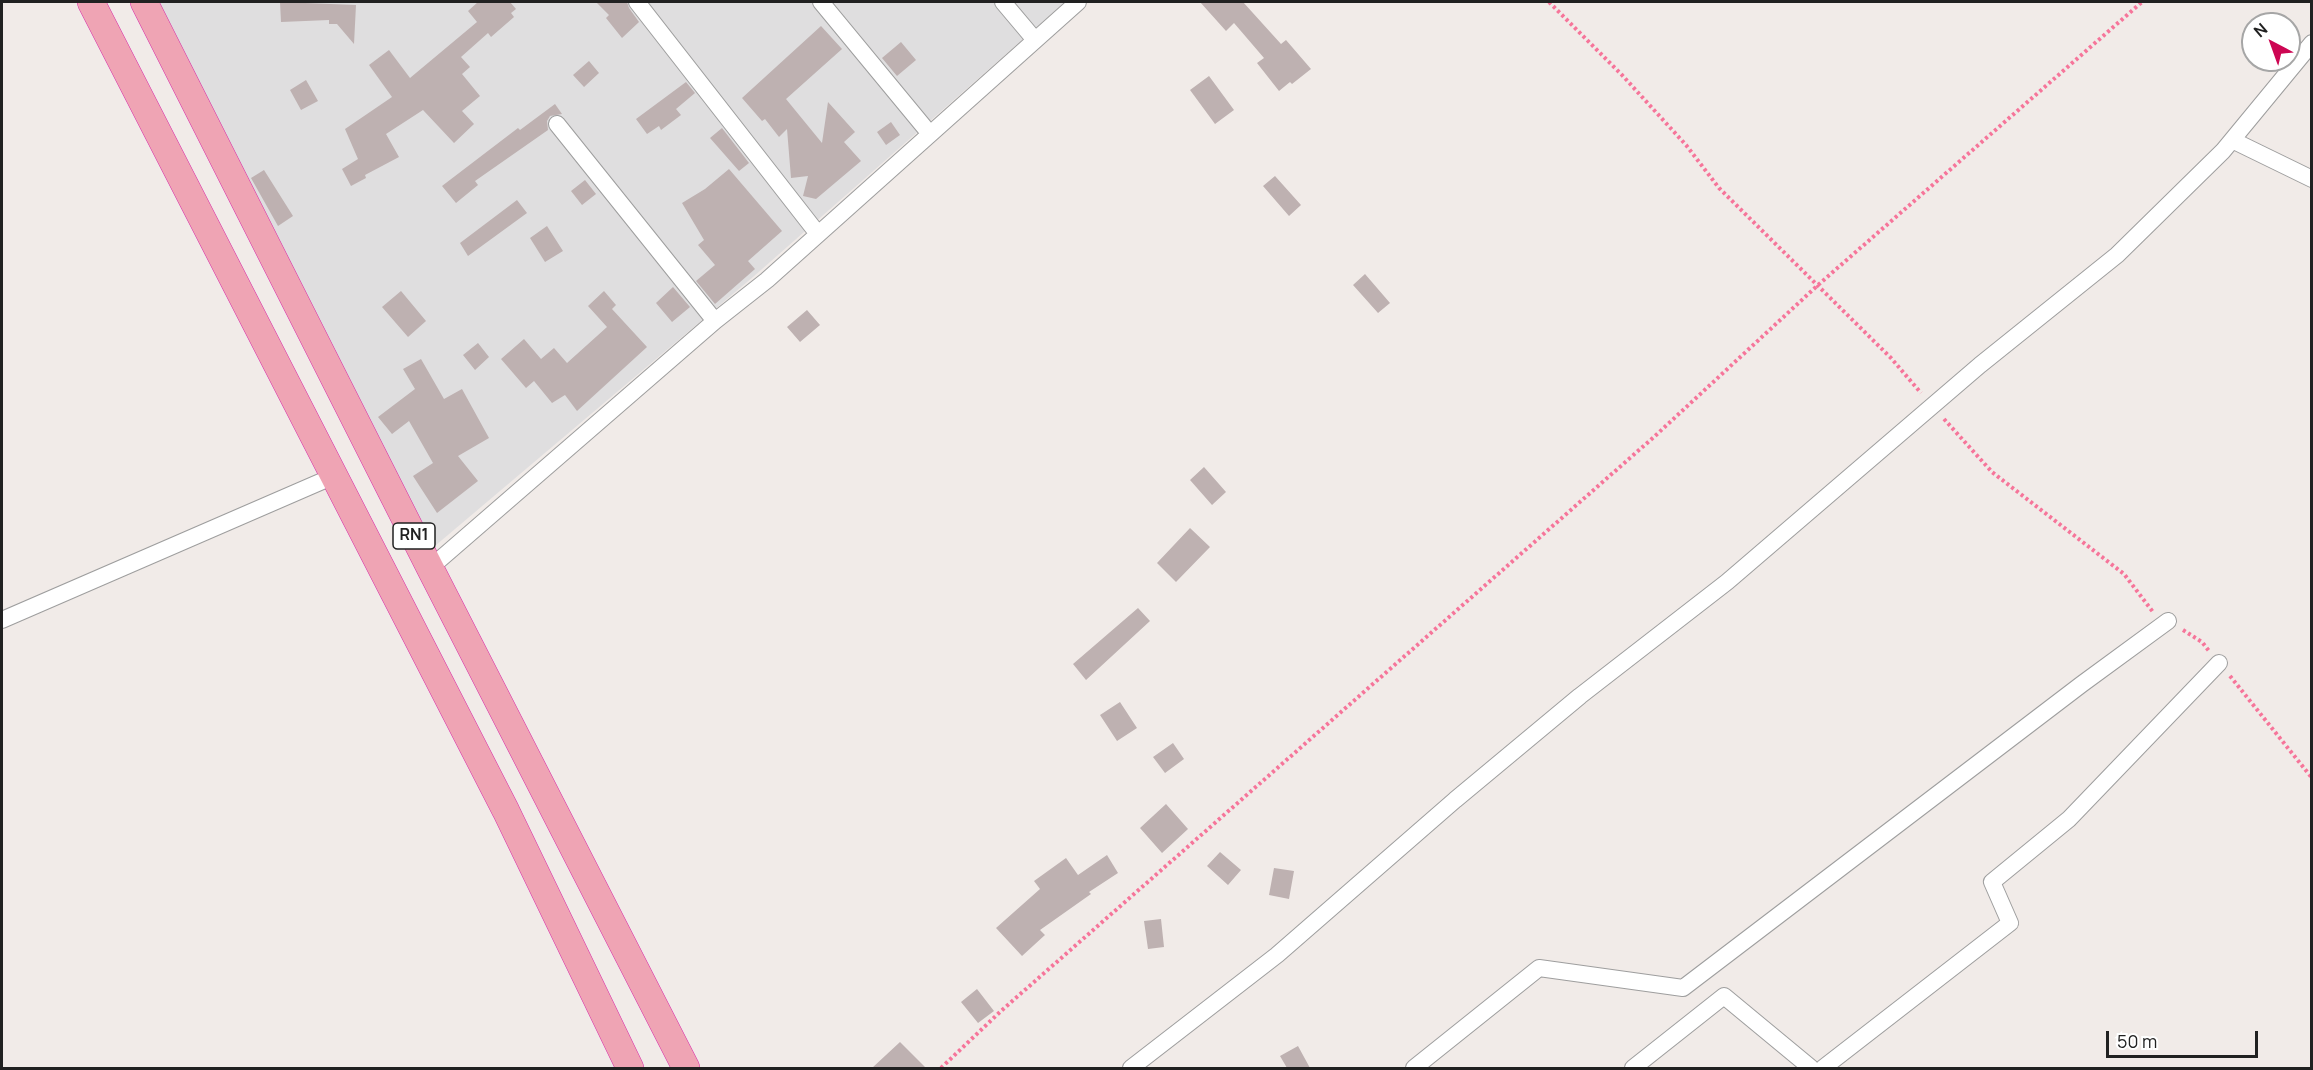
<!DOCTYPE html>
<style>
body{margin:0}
#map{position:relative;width:2313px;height:1070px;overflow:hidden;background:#f1ebe8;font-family:Manrope,sans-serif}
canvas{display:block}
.frame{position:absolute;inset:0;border:3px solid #212121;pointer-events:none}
.north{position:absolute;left:2241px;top:12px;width:60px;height:60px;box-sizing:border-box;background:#fff;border:2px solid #a6a6a6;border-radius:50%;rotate:319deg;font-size:16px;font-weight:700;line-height:24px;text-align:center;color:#212121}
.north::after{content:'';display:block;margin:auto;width:21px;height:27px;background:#cd0653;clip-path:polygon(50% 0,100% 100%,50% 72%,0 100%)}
.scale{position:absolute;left:2106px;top:1031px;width:152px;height:27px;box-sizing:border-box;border:3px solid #212121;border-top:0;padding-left:8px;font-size:18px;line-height:21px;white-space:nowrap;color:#212121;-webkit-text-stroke:4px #fff;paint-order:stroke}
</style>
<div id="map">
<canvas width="2313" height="1070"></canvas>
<div class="frame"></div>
<div class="north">N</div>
<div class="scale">50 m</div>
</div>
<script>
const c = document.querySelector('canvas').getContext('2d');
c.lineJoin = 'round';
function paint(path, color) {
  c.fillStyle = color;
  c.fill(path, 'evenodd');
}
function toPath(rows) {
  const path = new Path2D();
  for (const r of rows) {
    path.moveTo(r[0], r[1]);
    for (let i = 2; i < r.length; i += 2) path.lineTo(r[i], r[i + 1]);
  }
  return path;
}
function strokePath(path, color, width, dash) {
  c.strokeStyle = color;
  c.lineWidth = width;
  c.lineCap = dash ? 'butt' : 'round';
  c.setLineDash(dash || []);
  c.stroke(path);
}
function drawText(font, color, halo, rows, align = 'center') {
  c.font = font + ' Manrope,sans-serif';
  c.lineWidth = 4.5;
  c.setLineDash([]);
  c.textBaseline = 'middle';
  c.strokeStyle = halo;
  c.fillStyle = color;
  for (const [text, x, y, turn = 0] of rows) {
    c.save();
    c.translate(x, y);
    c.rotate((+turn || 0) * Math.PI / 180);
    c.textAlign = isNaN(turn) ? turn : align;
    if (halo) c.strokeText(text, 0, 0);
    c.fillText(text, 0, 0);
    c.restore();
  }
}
paint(toPath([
 [156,2,1065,2,753,277,429,551]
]), '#dfdedf');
paint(toPath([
 [280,2,356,5,354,44,337,24,329,24,329,20,281,22],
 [478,2,510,2,516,9,511,13,514,17,491,37,488,33,461,57,470,67,462,74,480,96,462,111,474,124,454,143,423,110,386,134,399,157,365,175,366,178,351,186,342,169,358,159,345,129,392,97,369,65,389,50,410,78,477,22,468,11],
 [596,2,627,2,629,8,639,22,622,38,606,18,609,15],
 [1200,2,1243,2,1281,44,1286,40,1311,69,1292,84,1290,82,1279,91,1257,63,1264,58,1234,23,1226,31],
 [821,26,842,49,786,99,822,143,828,102,855,132,844,142,861,161,816,199,803,196,808,176,791,178,787,129,779,137,765,119,762,121,742,98],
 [901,42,916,60,897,76,882,58],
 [589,61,599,73,584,87,573,75],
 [1209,76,1234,110,1215,124,1190,90],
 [306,80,318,101,301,110,290,90],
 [686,82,695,93,676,109,681,115,661,130,659,126,647,134,636,119],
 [555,104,562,114,550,116,547,121,548,130,475,181,478,185,456,203,442,186,518,128,520,130],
 [891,122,900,135,886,145,877,132],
 [722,128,749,163,739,171,710,138],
 [729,169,782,231,748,261,755,269,715,304,696,281,715,265,698,245,704,240,682,203,705,189],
 [264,170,293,216,278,226,251,178],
 [1275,176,1301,205,1289,216,1263,186],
 [585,180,596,194,582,205,571,191],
 [517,200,527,213,468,256,460,243],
 [547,226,563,251,545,262,530,238],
 [1365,274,1390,303,1378,313,1353,285],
 [673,287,690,307,672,322,656,303],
 [401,291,426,321,408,337,382,307],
 [604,291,616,305,612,309,647,347,577,411,565,395,552,403,534,381,526,388,501,359,524,339,541,359,554,348,567,363,607,327,588,306],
 [807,310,820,325,800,342,787,327],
 [478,343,489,357,475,370,463,355],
 [421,359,444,399,462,389,489,438,458,456,478,481,437,513,413,476,433,463,409,421,392,434,378,417,415,389,403,369],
 [1204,467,1226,492,1212,505,1190,480],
 [1190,528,1210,547,1176,582,1157,563],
 [1138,608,1150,621,1086,680,1073,664],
 [1120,702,1137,728,1117,741,1100,715],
 [1173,743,1184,759,1165,773,1153,757],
 [1166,804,1188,829,1162,853,1140,828],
 [1220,852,1241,870,1228,885,1207,866],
 [1107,855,1118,873,1089,892,1091,894,1040,930,1045,935,1022,956,996,928,1040,889,1034,881,1066,858,1078,875],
 [1274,868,1294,871,1289,899,1269,895],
 [1161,919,1164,947,1148,949,1144,921],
 [977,989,994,1011,978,1023,961,1002],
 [900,1042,926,1068,872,1068],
 [1298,1046,1310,1068,1287,1068,1280,1056]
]), '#beb1b1');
const minor = toPath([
 [637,2,818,234],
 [821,2,930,134],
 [1003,2,1035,40],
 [557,124,715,321],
 [2232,140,2312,179],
 [430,568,715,321,767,280,1078,2],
 [2,620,334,476],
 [1131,1068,1277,955,1455,800,1580,696,1727,582,1980,365,2117,255,2223,151,2312,43],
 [1414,1068,1539,968,1683,988,2082,684,2168,621],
 [1633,1068,1724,996,1811,1068],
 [1823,1068,2010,923,1992,882,2069,819,2219,663]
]);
const trunk = toPath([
 [91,2,506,811,630,1068],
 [144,2,430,568,686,1068]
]);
strokePath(minor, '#9e9e9e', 18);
strokePath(trunk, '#d72ea9', 28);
strokePath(toPath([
 [1549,2,1622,75,1686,145,1719,188,1891,358,1921,393],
 [1944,419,1992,472,2124,574,2153,612],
 [2183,630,2202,642,2209,651],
 [2230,676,2312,778],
 [941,1068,1001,1011,1655,436,1818,285,2142,2]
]), '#f6759a', 4, [3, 3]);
strokePath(minor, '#fff', 16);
strokePath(trunk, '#efa4b4', 27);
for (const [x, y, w] of [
 [414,536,42]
]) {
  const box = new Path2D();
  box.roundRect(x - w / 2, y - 13, w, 26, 4.5);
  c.fillStyle = '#fff';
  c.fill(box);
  strokePath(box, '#212121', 1.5);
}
drawText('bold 16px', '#212121', null, [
 ["RN1",414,536]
]);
</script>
